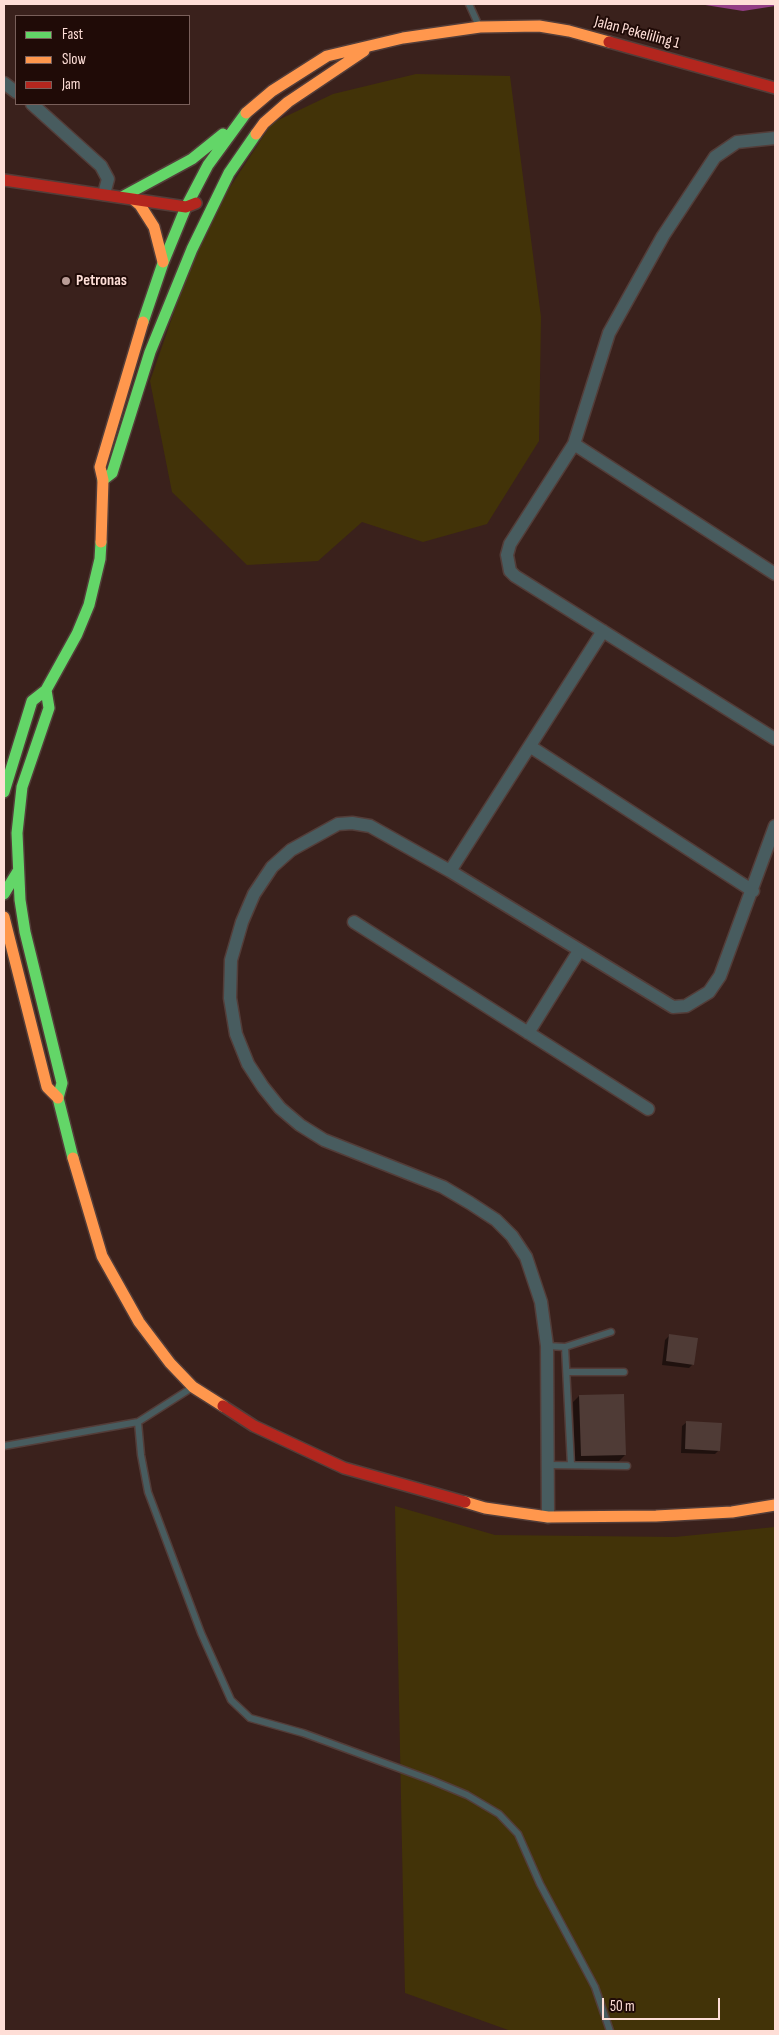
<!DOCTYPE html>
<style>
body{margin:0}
#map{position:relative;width:779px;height:2035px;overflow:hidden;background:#3a211c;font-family:"Sofia Sans Condensed",sans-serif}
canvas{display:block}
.frame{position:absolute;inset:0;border:5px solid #feded7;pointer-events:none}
.legend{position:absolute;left:15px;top:15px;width:175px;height:90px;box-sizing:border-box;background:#200b07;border:1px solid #795f5a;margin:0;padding:6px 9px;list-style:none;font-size:15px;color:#feded7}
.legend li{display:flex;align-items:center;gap:10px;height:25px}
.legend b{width:25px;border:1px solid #795f5a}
.scale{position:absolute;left:602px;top:1998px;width:118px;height:22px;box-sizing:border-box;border:2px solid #feded7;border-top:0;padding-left:6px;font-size:15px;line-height:18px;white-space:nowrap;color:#feded7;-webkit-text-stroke:4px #200b07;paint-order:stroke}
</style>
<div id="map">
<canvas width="779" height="2035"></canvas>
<div class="frame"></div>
<ul class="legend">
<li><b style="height:6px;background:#63d668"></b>Fast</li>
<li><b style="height:6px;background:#ff974d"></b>Slow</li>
<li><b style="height:6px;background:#b3261e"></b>Jam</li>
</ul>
<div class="scale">50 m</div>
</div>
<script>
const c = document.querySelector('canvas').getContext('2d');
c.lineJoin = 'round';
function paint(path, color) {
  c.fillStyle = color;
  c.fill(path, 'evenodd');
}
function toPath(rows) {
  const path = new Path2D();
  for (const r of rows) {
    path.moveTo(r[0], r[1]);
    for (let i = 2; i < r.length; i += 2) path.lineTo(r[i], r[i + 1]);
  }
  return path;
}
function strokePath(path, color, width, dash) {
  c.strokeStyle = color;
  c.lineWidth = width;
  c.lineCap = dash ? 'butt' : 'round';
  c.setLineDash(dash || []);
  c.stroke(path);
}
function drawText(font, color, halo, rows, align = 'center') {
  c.font = font + ' "Sofia Sans Condensed",sans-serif';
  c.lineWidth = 4;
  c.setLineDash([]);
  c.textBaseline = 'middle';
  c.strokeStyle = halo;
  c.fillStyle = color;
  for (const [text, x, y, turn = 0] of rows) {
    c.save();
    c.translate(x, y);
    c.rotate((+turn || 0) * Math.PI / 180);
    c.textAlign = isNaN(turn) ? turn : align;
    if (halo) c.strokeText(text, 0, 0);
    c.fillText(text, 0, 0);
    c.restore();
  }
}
paint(toPath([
 [416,74,510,76,541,317,539,441,487,524,423,542,362,522,318,561,247,565,172,492,150,381,190,266,215,210,272,123,333,94],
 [395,1506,495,1535,675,1537,775,1527,775,2031,511,2031,405,1993]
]), '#423308');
paint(toPath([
 [699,4,775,4,775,6,743,11]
]), '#923d85');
paint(toPath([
 [669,1336,693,1364,689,1368,662,1365,665,1340],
 [579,1396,625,1455,619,1461,575,1462,573,1402],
 [687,1422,719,1450,715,1454,681,1453,682,1426]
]), '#0007');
paint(toPath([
 [669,1334,698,1338,694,1365,666,1361],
 [624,1394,626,1455,581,1456,579,1395],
 [686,1421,722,1423,720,1451,685,1449]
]), '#4f3b36');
const lane = toPath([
 [469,4,479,26],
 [547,1346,565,1347,571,1465],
 [565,1347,611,1332],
 [567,1372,624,1372],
 [138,1422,141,1455,148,1492,201,1633,231,1700,250,1718,303,1733,431,1780,467,1795,499,1814,518,1834,540,1884,595,1987,610,2031],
 [4,1446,138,1422,193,1387],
 [547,1465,627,1466]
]);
const street = toPath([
 [4,83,16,92],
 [32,104,101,166,108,179,104,194],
 [574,444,609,333,663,236,715,157,737,142,775,138],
 [775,574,574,444,510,544,507,555,510,571,515,576,775,739],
 [531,747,753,891],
 [450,871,603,631],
 [354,922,648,1109],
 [528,1033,579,951],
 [548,1517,547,1346,541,1302,526,1257,512,1236,496,1220,470,1203,443,1187,324,1140,300,1125,280,1108,263,1087,248,1064,236,1034,230,998,231,960,242,922,254,894,272,867,291,850,338,824,352,823,370,826,450,871,673,1007,686,1006,709,992,720,976,775,826]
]);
const fast = toPath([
 [122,197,192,159,223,134],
 [143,322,163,263,186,207,208,165,246,113],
 [103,480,112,473,150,352,192,249,229,173,256,134],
 [46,690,49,708,22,787,17,833,20,900,25,932,62,1083,58,1098,73,1158],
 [4,792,32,701,46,690,77,634,89,605,100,559,101,542],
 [4,894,18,871]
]);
const slow = toPath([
 [246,113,272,91,327,56,403,38,480,27,539,26,569,31,609,42],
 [256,134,264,123,288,102,364,51],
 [133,199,140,205,154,227,163,262],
 [101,542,103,480,100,467,143,322],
 [4,917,47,1087,58,1098],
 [73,1158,102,1256,139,1322,170,1363,193,1387,223,1406],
 [465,1502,485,1508,548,1517,656,1516,732,1512,775,1505]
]);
const jam = toPath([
 [609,42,775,88],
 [4,180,186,207,196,203],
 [223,1406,254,1426,344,1468,465,1502]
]);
strokePath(lane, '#533d39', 9);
strokePath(street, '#533d39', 15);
strokePath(fast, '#533d39', 14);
strokePath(slow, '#533d39', 14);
strokePath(jam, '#533d39', 14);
strokePath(lane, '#485c5f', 6);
strokePath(street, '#485c5f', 12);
strokePath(fast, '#63d668', 11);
strokePath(slow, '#ff974d', 11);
strokePath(jam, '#b3261e', 11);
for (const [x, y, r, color] of [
 [66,281,5,"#b99c96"]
]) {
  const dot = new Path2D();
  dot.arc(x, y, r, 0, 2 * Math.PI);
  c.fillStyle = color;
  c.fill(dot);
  strokePath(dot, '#200b07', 2);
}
drawText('16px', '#feded7', '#200b07', [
 ["Jalan Pekeliling 1",637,33,15]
]);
drawText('bold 16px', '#feded7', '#200b07', [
 ["Petronas",76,281]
], 'left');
</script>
